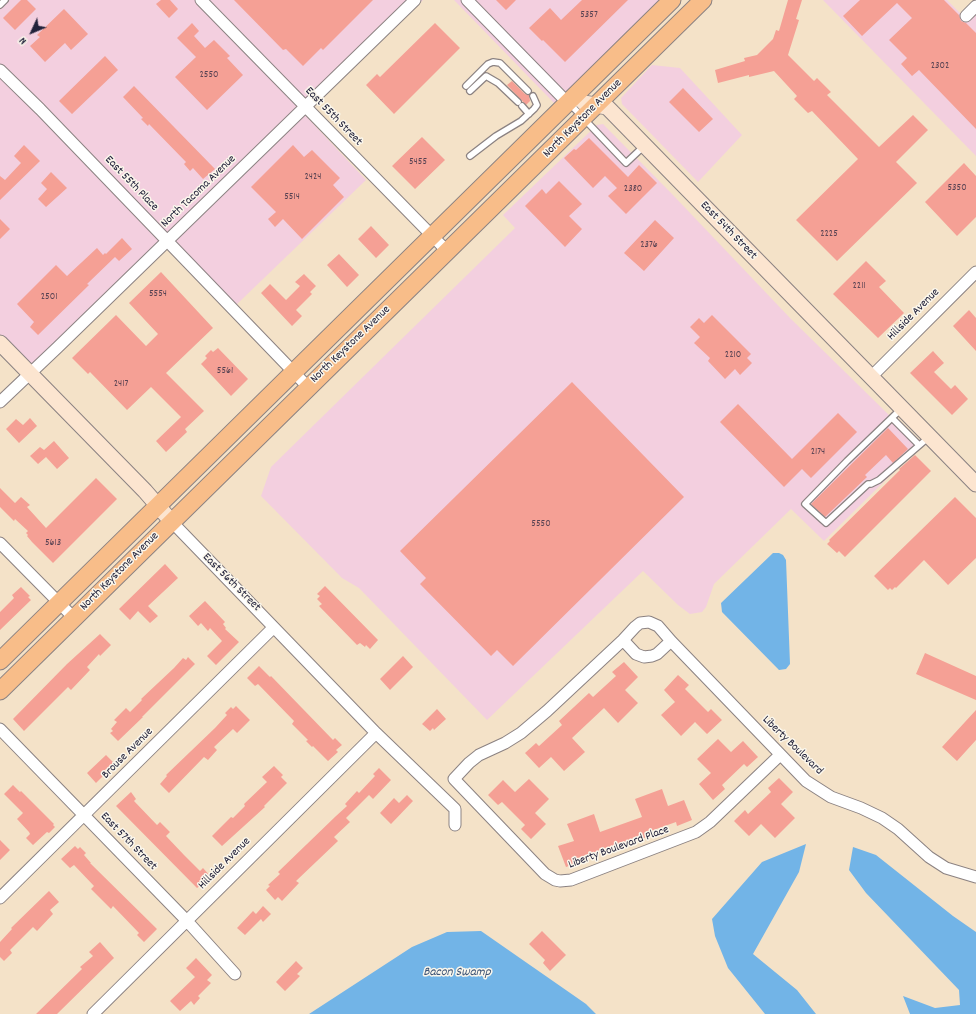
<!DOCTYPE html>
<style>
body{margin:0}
#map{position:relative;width:976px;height:1014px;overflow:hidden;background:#f4e2c8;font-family:Dekko,sans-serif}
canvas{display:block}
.north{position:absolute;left:12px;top:12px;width:40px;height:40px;-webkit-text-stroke:3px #fbf7ec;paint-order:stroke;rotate:226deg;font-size:11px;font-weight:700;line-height:16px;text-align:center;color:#22223b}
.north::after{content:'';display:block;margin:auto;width:14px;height:18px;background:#22223b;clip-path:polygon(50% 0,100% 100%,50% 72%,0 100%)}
</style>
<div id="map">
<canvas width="976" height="1014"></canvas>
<div class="north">N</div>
</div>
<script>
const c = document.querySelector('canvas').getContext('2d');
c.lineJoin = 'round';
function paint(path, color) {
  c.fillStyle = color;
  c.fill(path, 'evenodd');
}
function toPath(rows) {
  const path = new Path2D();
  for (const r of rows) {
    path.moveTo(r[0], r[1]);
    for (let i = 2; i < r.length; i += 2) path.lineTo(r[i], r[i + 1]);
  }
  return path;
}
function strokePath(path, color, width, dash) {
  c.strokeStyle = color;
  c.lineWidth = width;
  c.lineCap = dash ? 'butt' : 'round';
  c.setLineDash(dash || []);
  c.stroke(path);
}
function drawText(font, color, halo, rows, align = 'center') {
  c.font = font + ' Dekko,sans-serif';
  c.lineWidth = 3;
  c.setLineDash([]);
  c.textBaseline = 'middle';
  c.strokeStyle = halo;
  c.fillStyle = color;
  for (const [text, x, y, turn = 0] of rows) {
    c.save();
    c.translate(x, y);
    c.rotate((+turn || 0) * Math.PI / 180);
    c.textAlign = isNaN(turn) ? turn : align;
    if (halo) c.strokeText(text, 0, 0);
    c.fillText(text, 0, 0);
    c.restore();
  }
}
paint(toPath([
 [0,0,423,0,303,113,366,180,235,306,162,240,30,367,0,336],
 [454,0,661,0,555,104],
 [823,0,947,0,968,21,976,13,976,156],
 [652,65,680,68,742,135,698,182,622,104,621,98],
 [603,124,672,194,791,319,890,416,918,448,824,541,791,509,714,584,706,607,702,612,690,614,678,605,643,571,487,720,359,588,342,578,261,496,271,467,515,228,503,215,597,125]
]), '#f3cfdf');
paint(toPath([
 [773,553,779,553,783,555,786,560,790,664,786,669,779,670,722,612,721,603],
 [806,844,799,872,753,954,797,990,816,1014,765,1014,728,968,715,936,712,919,762,862],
 [853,847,876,855,953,916,976,932,976,1014,910,1014,903,996,935,1008,960,1005,959,990,866,893,849,870],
 [481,931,586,1004,596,1014,309,1014,412,947,447,932]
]), '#72b4e7');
paint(toPath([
 [21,0,27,0,36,9,15,30,3,18],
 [161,0,170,0,178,9,169,18,156,4],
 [234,0,373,0,323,50,321,48,303,66,286,49,283,50],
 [496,0,516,0,506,10],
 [582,0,628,0,565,62,543,40,542,41,529,28,550,8,561,20],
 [788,0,802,0,796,19,799,20,788,55,814,81,817,78,831,92,827,95,879,147,913,115,928,130,896,162,917,183,837,261,796,220,858,159,812,111,808,113,794,99,797,96,774,71,749,77,749,75,718,83,715,70,745,61,744,58,757,55,773,39,776,30,779,31],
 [860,0,944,0,959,15,961,21,966,23,976,33,976,129,919,70,912,76,901,64,907,58,889,40,912,18,897,3,862,36,843,16],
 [64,9,88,34,71,50,65,43,45,62,30,46,40,37,37,35],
 [192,23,199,31,194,36,205,48,214,40,230,56,227,58,243,75,207,110,175,77,196,57,177,38],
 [435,23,460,48,394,114,366,85,377,74,380,77],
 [105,56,118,70,72,114,59,101],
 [512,81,525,94,529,95,530,101,526,105,507,85],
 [134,86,215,169,203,179,193,168,190,171,184,164,186,162,149,124,148,126,141,119,143,118,123,97],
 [683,88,713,119,699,132,669,102],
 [422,137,445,160,415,189,392,166],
 [589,138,628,177,639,165,657,183,626,214,608,196,617,188,605,176,593,188,564,158,574,149,576,150],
 [24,145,40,161,0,200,0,176,5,180,21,163,14,156],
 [293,145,304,157,312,150,340,178,333,185,344,197,302,239,283,219,275,227,268,219,276,212,251,187],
 [964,163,976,176,976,217,957,236,925,202],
 [51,172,67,188,46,207,38,199,47,189,41,183],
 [559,181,582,204,569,216,582,229,565,247,525,206,542,189,546,194],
 [0,219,10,229,0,239],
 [655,220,674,238,644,271,624,253],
 [371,226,389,245,376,258,358,239],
 [122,238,132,249,119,261,115,257,87,284,89,285,38,335,30,327,34,322,17,304,56,265,67,276,97,248,103,255,105,253,106,254],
 [339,254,359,275,347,287,327,265],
 [866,261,886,281,879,287,904,313,878,338,833,294],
 [161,272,213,328,166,373,204,411,185,429,187,432,166,452,156,441,181,417,151,387,127,410,90,372,88,374,72,358,116,315,146,346,158,334,129,303],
 [304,274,316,286,310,292,312,294,296,310,302,316,292,326,261,293,270,284,286,300,300,286,295,282],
 [969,310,976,318,976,351,953,326],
 [712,315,751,354,747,358,752,363,740,375,735,369,725,379,708,361,710,358,694,343,700,337,690,327,699,318,704,323],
 [218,348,248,379,231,396,201,364,207,358,205,356,211,350,213,352],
 [933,351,944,363,934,372,951,389,955,385,968,399,952,415,910,373],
 [572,382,684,497,513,666,497,650,491,656,420,584,426,578,400,551],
 [738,404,792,459,838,413,857,432,811,478,802,469,784,487,720,422],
 [30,418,37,426,19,443,6,429,16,419,23,425],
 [888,428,908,449,893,463,886,455,865,475,867,477,825,517,811,504],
 [54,441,69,458,57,469,46,457,38,464,30,456,40,447,44,450],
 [915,455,931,471,845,557,839,551,837,553,827,544,830,541,829,540,900,470,899,469],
 [96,478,117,499,53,563,32,542,27,536,28,535,26,533,28,531,15,519,14,521,0,507,0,488,15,503,21,497,30,505,27,507,46,528],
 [955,497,976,518,976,558,948,585,924,560,896,588,895,587,892,590,890,588,888,590,874,576],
 [165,564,178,578,148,606,158,616,150,623,138,611,130,620,119,609],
 [325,586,378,640,370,649,366,645,365,647,360,643,357,645,319,606,322,604,317,599,320,596,317,594],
 [21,587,30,596,28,597,31,600,0,630,0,612,14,598,12,595],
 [205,601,225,622,223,624,226,628,225,629,239,642,216,665,207,656,222,641,210,628,208,631,201,623,198,626,189,616],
 [100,634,111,645,100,656,99,654,87,667,90,670,71,690,68,687,24,731,13,719,67,664],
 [925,653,976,676,976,700,916,674],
 [403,656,413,667,390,690,380,679],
 [188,657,195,664,142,717,143,717,118,741,110,733,113,731,111,729,117,722,114,720,126,708,130,712,142,700,141,699,174,668,183,658,186,660],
 [624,662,638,677,625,690,638,703,618,723,604,708,572,738,585,752,564,771,551,757,539,768,525,753,536,743,539,746,562,725,559,721,589,693,593,697,616,676,612,672],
 [259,666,270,677,271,676,333,740,335,738,342,745,336,750,338,752,328,761,313,746,312,747,306,741,308,740,292,724,294,721,258,684,255,686,247,678],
 [678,675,689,685,685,689,708,712,711,709,722,720,707,734,695,722,681,736,661,715,675,702,664,690],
 [236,706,250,720,237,733,233,729,214,747,217,750,208,760,204,757,169,793,160,784,167,776,166,775,215,728,227,715,225,713,231,707,233,709],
 [437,709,446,719,434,730,433,728,430,731,422,724],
 [976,710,976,740,957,761,942,747],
 [718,739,731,752,743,741,758,757,747,767,744,764,722,785,725,789,713,800,699,784,711,773,697,759],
 [106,755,115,764,96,783,87,773],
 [274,766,283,775,281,777,287,783,264,806,265,807,222,846,212,836,231,817,233,818,245,806,244,804,267,782,262,777],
 [379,768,391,780,373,799,369,795,346,818,350,822,334,837,338,841,296,881,299,883,282,901,278,897,275,900,266,890,270,886,268,885,280,874,278,872,336,816,347,806,345,804,357,791,359,793,375,776,373,774],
 [779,778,793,792,781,804,795,818,775,838,761,824,749,836,734,821,745,810,748,814,771,792,768,788],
 [529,779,549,799,535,813,546,824,531,839,521,829,525,825,502,802,498,805,488,795,503,780,515,792],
 [13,785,20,792,21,791,54,824,53,825,55,827,49,833,47,832,33,845,26,838,30,834,29,832,17,819,23,813,4,794],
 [662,789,668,806,684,800,692,820,677,826,676,822,645,833,647,837,610,850,609,847,578,858,580,862,566,867,558,846,574,841,567,824,594,814,600,832,642,817,635,799],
 [131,792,136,799,134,801,157,825,160,822,170,832,166,836,184,855,200,871,203,868,211,877,202,886,201,885,197,888,116,806],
 [407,795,413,801,391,824,380,813,394,798,399,803],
 [0,840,10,850,0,860],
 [75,846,78,849,80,847,86,853,84,855,91,863,90,863,157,929,144,942,137,935,139,933,113,906,111,909,91,889,94,886,74,865,70,868,61,859],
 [49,891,59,902,50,910,53,914,37,931,33,927,10,950,12,953,4,961,0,957,0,942,12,929,11,928],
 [263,906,271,914,263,922,261,919,245,935,237,928,253,911,256,914],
 [542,931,566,955,550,971,543,963,545,960,529,944],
 [100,942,114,958,57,1014,36,1014,82,969,80,967,93,956,89,952],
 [196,958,212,975,207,980,211,983,198,996,200,998,194,1005,191,1001,180,1011,170,1001,195,977,186,968],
 [296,961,303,968,297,974,300,976,285,991,276,982]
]), '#f5a095');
const lane = toPath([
 [0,5,5,0],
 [466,86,488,64,493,62,500,63,528,91],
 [470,91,486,76,498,83,518,102],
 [569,103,626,163,644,146],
 [522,106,529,114],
 [470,156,496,136,521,121,534,109,537,105,533,96],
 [901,409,847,461,805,504,826,523,868,484,871,484,879,480,929,437],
 [892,418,919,445]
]);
const street = toPath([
 [201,0,447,251],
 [467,0,563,98,576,101],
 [966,16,976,6],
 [0,70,40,109,308,387],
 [871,377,976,272],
 [0,402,58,347,415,0],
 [171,521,376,733,455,809,455,825],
 [0,543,74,618],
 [623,640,636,654,644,657,652,656,657,654,671,641],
 [0,729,187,921,235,974],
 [780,755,710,822,696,832,571,880,560,881,555,880,545,874,454,779,469,763,479,755,505,743,521,733,547,711,623,640,635,627,640,623,649,622,658,626,671,641,806,781,831,797,861,808,882,818,898,829,929,857,946,868,976,877],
 [0,898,273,628],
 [93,1014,376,733]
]);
const secondary = toPath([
 [584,103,607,107,611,111,976,484],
 [0,343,145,491,171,521]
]);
const primary = toPath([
 [0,661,672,0],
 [0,691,703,0]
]);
strokePath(lane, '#8b8282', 8);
strokePath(street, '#8b8282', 13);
strokePath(secondary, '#8b8282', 17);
strokePath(primary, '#8b8282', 19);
strokePath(lane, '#fff', 5.5);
strokePath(street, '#fff', 11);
strokePath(secondary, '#fce5d0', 15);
strokePath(primary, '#f8bd89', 17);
drawText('10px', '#574252', null, [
 ["5357",589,16],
 ["2302",940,67],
 ["2550",209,76],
 ["5455",418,163],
 ["2424",313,178],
 ["5350",957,189],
 ["2380",633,190],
 ["5514",292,198],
 ["2225",829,235],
 ["2376",649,246],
 ["2211",859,287],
 ["5554",158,295],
 ["2501",49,298],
 ["2210",733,356],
 ["5561",225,372],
 ["2417",121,385],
 ["2174",818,453],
 ["5550",541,525],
 ["5613",53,544]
]);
drawText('12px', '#22223b', '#fbf7ec', [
 ["East 55th Street",333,117,46],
 ["North Keystone Avenue",583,119,-45],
 ["East 55th Place",131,184,46],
 ["North Tacoma Avenue",199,192,-44],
 ["East 54th Street",728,231,46],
 ["Hillside Avenue",914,315,-45],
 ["North Keystone Avenue",351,345,-44],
 ["North Keystone Avenue",120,572,-45],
 ["East 56th Street",231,583,45],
 ["Liberty Boulevard",792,746,44],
 ["Brouse Avenue",128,754,-45],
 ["East 57th Street",128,842,46],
 ["Liberty Boulevard Place",619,848,-20],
 ["Hillside Avenue",225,864,-45]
]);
drawText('italic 13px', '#3e5577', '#fbf7ec', [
 ["Bacon Swamp",457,973]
]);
</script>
